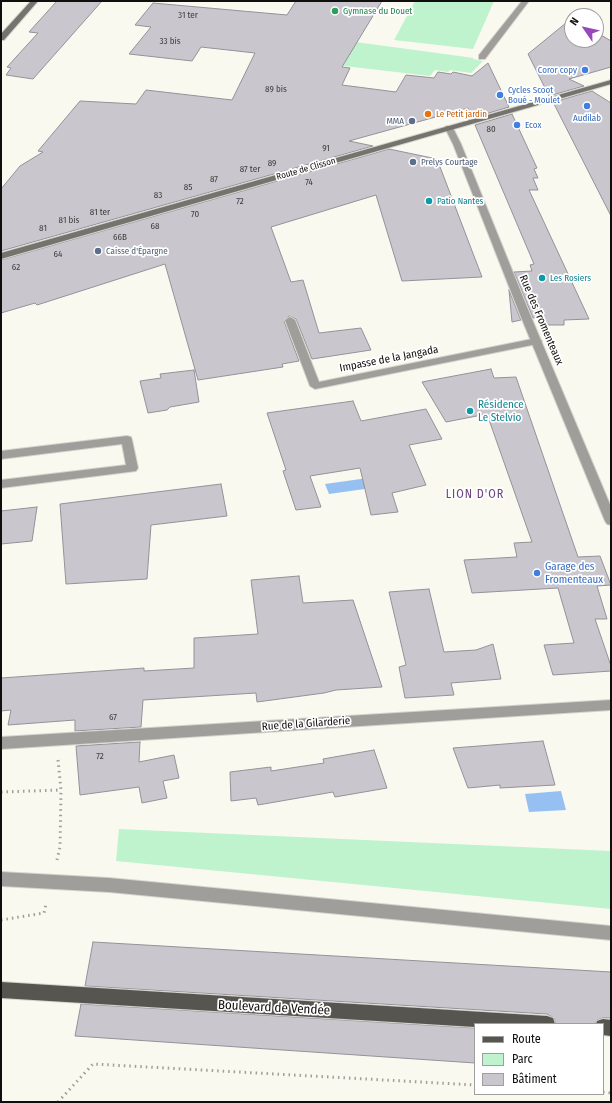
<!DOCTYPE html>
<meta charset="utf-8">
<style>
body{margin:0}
#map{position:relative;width:612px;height:1103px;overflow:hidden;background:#faf9f0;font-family:"Fira Sans Condensed",sans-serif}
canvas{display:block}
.frame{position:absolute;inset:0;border:2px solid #100f0d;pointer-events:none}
.legend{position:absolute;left:474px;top:1023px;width:130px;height:72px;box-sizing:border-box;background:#fff;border:1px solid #9f9f9e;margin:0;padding:5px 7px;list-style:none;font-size:12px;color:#100f0d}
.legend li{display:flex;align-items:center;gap:8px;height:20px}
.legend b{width:20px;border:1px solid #9f9f9e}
.north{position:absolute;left:564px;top:8px;width:40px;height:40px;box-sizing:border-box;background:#fff;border:1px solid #9f9f9e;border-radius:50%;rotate:304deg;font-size:11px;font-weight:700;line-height:16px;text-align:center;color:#100f0d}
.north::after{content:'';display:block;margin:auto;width:14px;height:18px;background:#9749b9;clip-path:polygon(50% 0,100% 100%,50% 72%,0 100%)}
</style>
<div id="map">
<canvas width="612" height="1103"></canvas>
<div class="frame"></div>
<ul class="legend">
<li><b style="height:5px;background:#57554f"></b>Route</li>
<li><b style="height:11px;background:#bff3cd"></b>Parc</li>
<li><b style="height:11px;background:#c9c6ce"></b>Bâtiment</li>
</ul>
<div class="north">N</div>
</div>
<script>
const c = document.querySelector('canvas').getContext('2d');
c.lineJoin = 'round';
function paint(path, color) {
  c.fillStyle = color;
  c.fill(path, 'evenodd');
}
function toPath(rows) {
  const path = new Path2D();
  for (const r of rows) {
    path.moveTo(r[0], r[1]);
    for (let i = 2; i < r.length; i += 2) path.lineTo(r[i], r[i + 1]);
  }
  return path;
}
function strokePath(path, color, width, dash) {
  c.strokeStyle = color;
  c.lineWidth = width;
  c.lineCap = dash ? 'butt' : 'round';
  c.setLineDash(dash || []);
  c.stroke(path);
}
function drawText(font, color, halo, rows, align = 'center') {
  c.font = font + ' "Fira Sans Condensed",sans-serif';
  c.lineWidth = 3.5;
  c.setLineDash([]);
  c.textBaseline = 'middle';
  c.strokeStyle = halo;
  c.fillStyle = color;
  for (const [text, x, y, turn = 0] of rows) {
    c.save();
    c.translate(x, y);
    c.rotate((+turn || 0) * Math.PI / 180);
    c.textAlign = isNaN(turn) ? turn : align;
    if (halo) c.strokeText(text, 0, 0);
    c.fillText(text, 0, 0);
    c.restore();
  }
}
paint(toPath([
 [415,1,494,1,473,49,394,40],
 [341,40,474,58,473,59,483,61,471,73,450,70,448,72,435,70,430,76,327,64],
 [119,829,611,851,611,909,116,861]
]), '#bff3cd');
paint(toPath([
 [375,477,379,487,329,494,325,484],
 [561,791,566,810,529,812,525,794]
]), '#97c0f2');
const building = toPath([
 [57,1,102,1,33,79,6,75,11,68,7,67,38,33,29,32,57,1],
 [296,1,382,1,342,67,350,68,342,85,396,92,406,75,434,78,438,72,451,74,453,72,472,76,488,63,509,107,472,118,468,108,349,141,373,146,1,251,1,189,20,166,43,152,38,151,80,101,136,104,146,90,232,100,255,53,201,47,192,61,129,54,151,27,135,25,153,3,287,15,296,1],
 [572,18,572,40,596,40,596,32,611,41,611,67,569,79,584,86,549,96,528,54,572,18],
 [592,91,611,103,611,216,553,102,592,91],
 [512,114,537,168,534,169,538,178,533,178,538,190,529,190,589,319,564,320,564,325,544,325,541,317,533,318,514,272,532,271,530,265,534,264,475,125,512,114],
 [389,149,437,159,482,277,402,281,376,195,271,227,291,282,303,280,319,333,361,328,371,350,312,359,296,319,289,316,284,321,299,361,282,364,283,367,198,380,165,264,37,305,35,303,1,313,1,260,389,149],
 [509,290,518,313,521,320,512,322,509,290],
 [491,369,494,378,516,377,578,557,600,556,611,585,597,586,607,619,595,619,611,666,611,671,553,675,544,645,574,643,558,588,472,593,464,560,517,557,514,543,532,542,487,414,446,422,422,382,491,369],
 [194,370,199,402,170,407,167,410,148,413,140,381,161,378,160,374,194,370],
 [353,401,361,421,426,409,442,439,409,445,426,485,392,493,398,512,371,515,360,468,310,476,321,507,296,510,283,471,286,470,267,413,353,401],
 [221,484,227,516,151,525,147,579,66,584,60,504,221,484],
 [37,507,32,541,1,544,1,511,37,507],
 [299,576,303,603,353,600,382,687,336,690,324,693,257,702,256,693,143,700,141,727,75,731,75,720,8,725,11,710,1,711,1,678,144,668,144,671,194,668,194,638,258,634,251,580,299,576],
 [429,589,444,652,476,650,493,644,501,679,451,683,454,695,405,698,399,667,406,665,389,592,429,589],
 [543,741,555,785,500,788,500,785,468,788,453,748,543,741],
 [140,742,139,762,174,755,179,778,163,781,167,798,142,803,139,787,80,795,76,746,140,742],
 [374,750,387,788,335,797,333,792,258,805,256,798,231,801,230,772,271,767,271,771,324,763,323,759,374,750],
 [93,942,611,972,611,1018,603,1018,597,1020,595,1024,556,1024,554,1018,547,1014,85,986,93,942],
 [81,1004,475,1028,475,1063,75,1036,81,1004]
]);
paint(building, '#c9c6ce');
strokePath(building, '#949199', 1);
const lane = toPath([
 [522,1,529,1,485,59,479,59,479,55,522,1],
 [290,317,295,320,319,382,537,338,542,341,537,344,315,389,310,386,285,320,290,317],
 [127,436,131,437,132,440,138,468,136,471,1,488,1,480,126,465,122,444,1,459,1,451,127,436],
 [1,872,109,878,611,926,611,940,109,892,1,886,1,872]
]);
const street = toPath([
 [446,126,452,126,461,144,529,312,611,507,611,525,607,524,605,521,519,312,453,144,445,128,446,126],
 [611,700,611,710,1,749,1,737,611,700]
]);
const secondary = toPath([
 [31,1,38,1,4,40,1,40,1,34,31,1],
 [611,80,611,84,1,259,1,253,611,80]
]);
const primary = toPath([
 [1,982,547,1016,553,1018,555,1024,475,1024,475,1027,1,998,1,982],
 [603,1019,611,1020,611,1036,603,1035,603,1024,596,1024,597,1021,603,1019]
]);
strokePath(lane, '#d5d4cc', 2);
strokePath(street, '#d5d4cc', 2);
strokePath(secondary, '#d5d4cc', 2);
strokePath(primary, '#d5d4cc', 2);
strokePath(toPath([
 [1,792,61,790],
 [57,860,60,847,61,790,58,760],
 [1,920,44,913,46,904],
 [603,1092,611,1093],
 [58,1102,93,1064,475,1085]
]), '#a09f99', 3, [1.5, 4]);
paint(lane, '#9f9e9b');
paint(street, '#9f9e9b');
paint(secondary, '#75736e');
paint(primary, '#57554f');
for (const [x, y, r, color] of [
 [335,11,4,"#2e9e5b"],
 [585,70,4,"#3f7fe0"],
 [500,95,4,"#3f7fe0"],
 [587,106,4,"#3f7fe0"],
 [428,114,4,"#e8710a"],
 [412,121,4,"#5c6f8a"],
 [517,125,4,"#3f7fe0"],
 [413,162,4,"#5c6f8a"],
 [429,201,4,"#0f9aa8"],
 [98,251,4,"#5c6f8a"],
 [542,278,4,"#0f9aa8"],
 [470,411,4,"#0f9aa8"],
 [537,573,4,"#3f7fe0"]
]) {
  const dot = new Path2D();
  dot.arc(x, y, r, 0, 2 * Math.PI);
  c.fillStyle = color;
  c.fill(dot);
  strokePath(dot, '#fff', 1.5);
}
drawText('9px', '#27864d', '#fff', [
 ["Gymnase du Douet",343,11]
], 'left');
drawText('9px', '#3e3d3d', null, [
 ["31 ter",188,15],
 ["33 bis",170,41],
 ["89 bis",276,89],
 ["80",491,129],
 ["91",326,148],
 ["89",272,163],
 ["87 ter",250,169],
 ["87",214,179],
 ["74",309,182],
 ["85",188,187],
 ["83",158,195],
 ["72",240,201],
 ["81 ter",100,212],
 ["70",195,214],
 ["81 bis",69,220],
 ["68",155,226],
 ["81",43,228],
 ["66B",120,237],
 ["64",58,254],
 ["62",16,267],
 ["67",113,717],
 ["72",100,756]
]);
drawText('9px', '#366cbe', '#fff', [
 ["Coror copy",577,70,"right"],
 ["Cycles Scoot",508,90],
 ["Boué - Moulet",508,100],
 ["Audilab",587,118,"center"],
 ["Ecox",525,125]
], 'left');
drawText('9px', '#c56008', '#fff', [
 ["Le Petit jardin",436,114]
], 'left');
drawText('9px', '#4e5e75', '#fff', [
 ["MMA",404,121,"right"],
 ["Prelys Courtage",421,162],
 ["Caisse d'Épargne",106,251]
], 'left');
drawText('9px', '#100f0d', '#fff', [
 ["Route de Clisson",306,169,-16]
]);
drawText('9px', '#0d838f', '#fff', [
 ["Patio Nantes",437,201],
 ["Les Rosiers",550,278]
], 'left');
drawText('11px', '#100f0d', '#fff', [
 ["Rue des Fromenteaux",541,320,67],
 ["Impasse de la Jangada",389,359,-11],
 ["Rue de la Gilarderie",306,724,-4]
]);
drawText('11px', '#0d838f', '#fff', [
 ["Résidence",478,405],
 ["Le Stelvio",478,418]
], 'left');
drawText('11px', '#366cbe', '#fff', [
 ["Garage des",545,567],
 ["Fromenteaux",545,580]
], 'left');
c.letterSpacing = '1px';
drawText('12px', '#6b447d', '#fff', [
 ["LION D'OR",475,495]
]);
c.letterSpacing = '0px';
drawText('13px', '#100f0d', '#fff', [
 ["Boulevard de Vendée",274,1008,3]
]);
</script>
